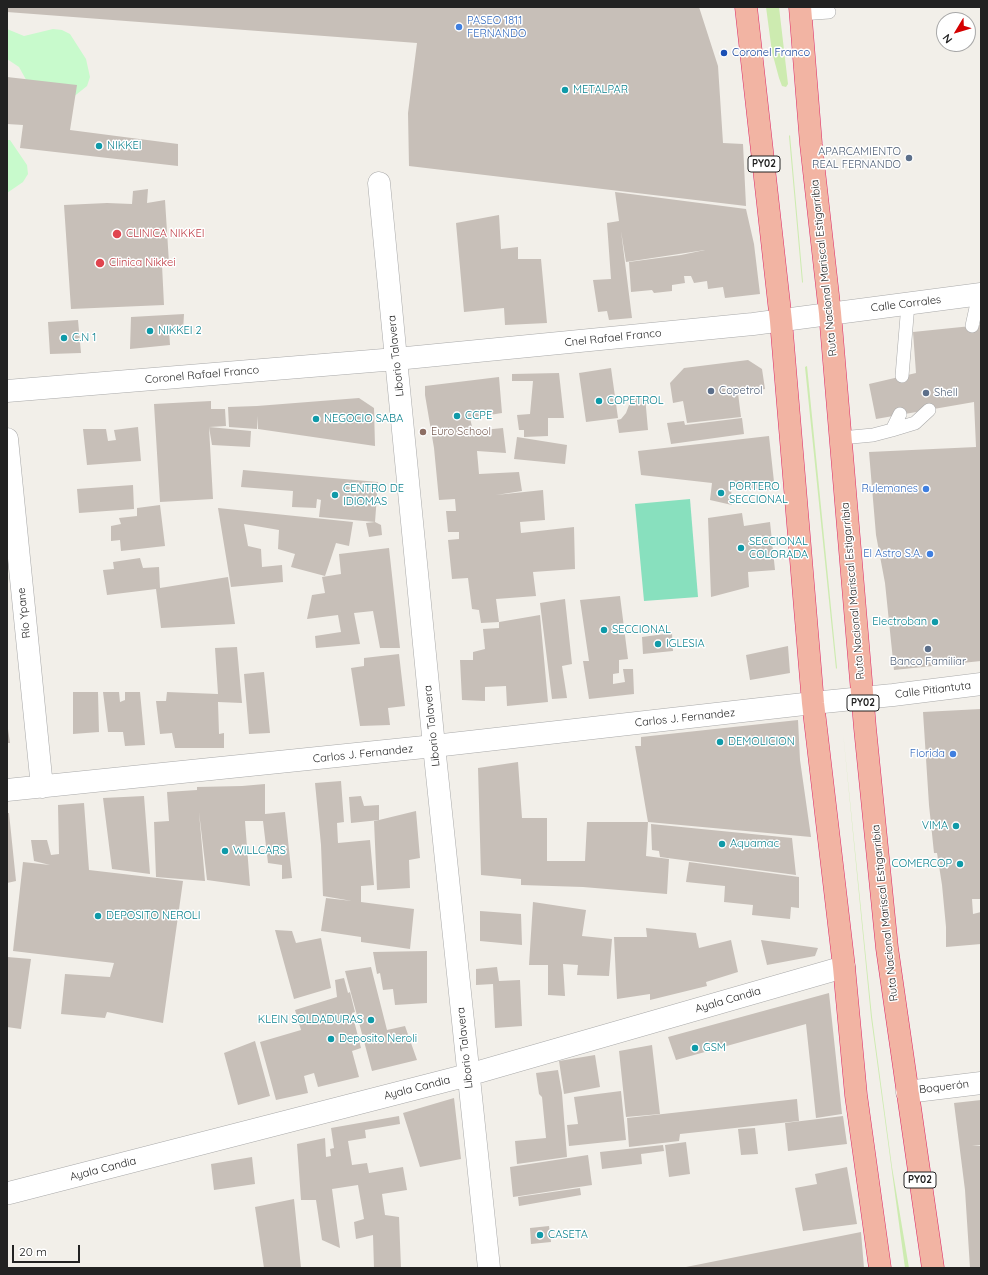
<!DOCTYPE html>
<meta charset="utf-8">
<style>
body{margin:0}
#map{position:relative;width:988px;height:1275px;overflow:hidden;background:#f2efe9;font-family:Quicksand,sans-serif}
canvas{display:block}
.frame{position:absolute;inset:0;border:8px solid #222;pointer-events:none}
.north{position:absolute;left:936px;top:12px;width:40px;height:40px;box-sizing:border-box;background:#fff;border:1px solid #a7a7a7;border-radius:50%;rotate:232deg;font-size:11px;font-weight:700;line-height:16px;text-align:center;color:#222}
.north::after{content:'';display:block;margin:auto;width:14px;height:18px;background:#d40000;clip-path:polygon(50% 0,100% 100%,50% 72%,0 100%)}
.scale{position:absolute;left:12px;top:1245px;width:68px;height:18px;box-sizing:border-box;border:2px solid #222;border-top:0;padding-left:5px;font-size:12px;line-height:14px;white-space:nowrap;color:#222;-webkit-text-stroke:3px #fff;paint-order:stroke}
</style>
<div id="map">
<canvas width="988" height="1275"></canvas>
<div class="frame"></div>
<div class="north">N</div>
<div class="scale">20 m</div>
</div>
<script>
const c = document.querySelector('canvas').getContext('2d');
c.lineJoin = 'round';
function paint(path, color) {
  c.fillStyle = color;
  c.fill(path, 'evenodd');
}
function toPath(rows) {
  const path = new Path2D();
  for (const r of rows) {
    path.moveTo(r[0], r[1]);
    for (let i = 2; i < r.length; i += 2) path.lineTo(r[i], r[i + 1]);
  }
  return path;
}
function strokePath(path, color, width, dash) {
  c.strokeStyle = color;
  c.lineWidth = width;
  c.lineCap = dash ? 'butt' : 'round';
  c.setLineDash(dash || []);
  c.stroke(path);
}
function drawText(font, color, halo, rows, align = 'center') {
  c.font = font + ' Quicksand,sans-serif';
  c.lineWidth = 3;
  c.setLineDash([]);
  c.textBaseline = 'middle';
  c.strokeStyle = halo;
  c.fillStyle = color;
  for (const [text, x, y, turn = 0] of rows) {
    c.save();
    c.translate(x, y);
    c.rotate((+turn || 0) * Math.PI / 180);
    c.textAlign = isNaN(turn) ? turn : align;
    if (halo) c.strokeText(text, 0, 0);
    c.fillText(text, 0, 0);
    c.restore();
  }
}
paint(toPath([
 [766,7,779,7,788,84,786,87,782,86,779,78,772,52],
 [790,135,803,282,803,283,802,282,789,136],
 [807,366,837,668,836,669,805,367],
 [843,732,872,1017,892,1167,909,1268,905,1268,871,1017]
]), '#cdebb0');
paint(toPath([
 [7,29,24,36,53,29,62,30,70,34,86,59,90,77,87,86,72,98,29,85,19,67,7,59],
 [7,140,10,140,27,165,28,174,23,182,7,193]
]), '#c8facc');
paint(toPath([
 [690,499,698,597,644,601,635,504]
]), '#88e0be');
paint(toPath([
 [7,7,699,7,718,66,723,143,743,144,746,206,409,166,408,113,417,43,7,12],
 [7,77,77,85,70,130,178,144,178,166,20,148,23,125,7,124],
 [148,189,147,203,165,200,169,263,162,265,164,305,71,309,64,205,107,203,132,204,133,191],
 [615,192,746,209,754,244,760,294,725,298,723,287,708,289,707,281,694,283,691,276,684,276,685,283,672,285,672,291,654,293,652,290,631,292,629,262,681,255,705,250,626,262,621,231,632,318,609,320,607,311,598,312,593,280,611,279,607,223,619,221],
 [499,215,501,249,518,247,518,259,541,259,547,323,505,325,504,308,464,312,456,223],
 [184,314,183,331,169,330,170,345,130,349,131,317],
 [78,320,81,353,50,354,48,322],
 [981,325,981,661,894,670,885,583,876,535,869,452,976,447,974,402,876,419,869,384,916,373,913,332],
 [748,360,762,369,765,389,738,393,741,417,687,423,683,401,673,403,670,383,684,368],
 [611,368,618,418,586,422,579,373],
 [559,373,564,418,548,418,548,436,524,437,524,430,519,430,517,415,530,414,533,381,512,381,512,374],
 [499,377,502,413,470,418,473,431,503,428,506,453,477,451,479,474,519,472,522,491,496,495,543,490,545,520,520,522,521,533,574,527,575,569,533,572,536,596,496,599,499,622,481,623,479,610,472,609,468,578,452,579,448,540,459,539,459,532,448,532,446,511,456,511,455,499,439,500,434,448,425,395,425,386],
 [645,396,648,430,619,433,617,420,621,419,626,413,629,405,631,397],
 [359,398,374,408,375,446,258,429,257,416,257,429,229,427,228,407,257,406],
 [211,401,211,409,225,409,226,426,209,427,213,499,160,502,154,404],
 [742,418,744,434,671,444,667,423,684,421,685,425],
 [138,427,141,461,87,465,83,429,106,429,108,441,116,440,114,430],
 [209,427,251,431,250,447,212,445],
 [769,436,775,491,731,486,732,505,710,500,712,483,641,475,638,451],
 [517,437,567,445,565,464,514,459],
 [243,470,378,482,375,522,319,517,321,500,317,499,316,508,292,507,293,491,241,487],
 [133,485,134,509,79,513,77,489],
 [160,505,165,546,121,551,120,540,111,541,111,526,121,524,119,518,137,516,137,508],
 [218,508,353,522,349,546,336,543,325,576,291,567,295,554,278,549,279,530,244,524,248,546,261,549,262,567,282,565,283,582,231,587],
 [742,513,744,526,770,522,775,570,748,572,749,587,711,597,708,518],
 [375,522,381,525,382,535,369,537,366,523],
 [389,548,400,648,380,648,373,611,354,613,360,644,316,648,315,636,341,632,338,615,307,619,312,595,325,593,322,577,341,574,339,554],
 [140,558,143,568,159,567,160,588,228,577,235,624,161,628,156,589,107,595,103,570,114,569,113,562],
 [620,596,628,659,619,660,619,673,613,674,613,684,625,682,623,669,633,669,634,694,589,699,583,661,589,661,580,600],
 [565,599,572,664,562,666,567,698,552,699,540,603],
 [540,615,548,702,507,706,506,686,485,687,485,701,462,700,460,660,473,660,473,652,485,649,483,629,499,628,499,622],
 [672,633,673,651,643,654,642,637],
 [788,646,790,673,750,680,746,655],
 [237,647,242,703,218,702,219,734,224,733,224,748,175,748,172,733,160,734,156,701,166,701,167,692,218,694,215,648],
 [399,654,405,706,388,708,390,725,360,726,351,668,364,666,364,658],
 [264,672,270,733,249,734,244,674],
 [73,692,98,692,99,732,73,734],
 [103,692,119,692,120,702,125,700,125,692,140,692,145,745,125,746,123,732,108,732],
 [981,709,981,899,972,899,973,914,981,912,981,944,946,947,946,927,942,885,937,853,934,853,929,805,923,712],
 [798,720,800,760,811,837,648,822,646,856,669,859,667,894,583,887,521,885,521,879,481,875,478,768,518,762,522,818,547,818,547,861,585,861,587,822,648,822,635,746,641,746,641,737],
 [7,729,8,729,10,743,7,743],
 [341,781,344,822,337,823,338,843,370,840,374,885,361,886,361,902,414,909,410,949,361,942,361,937,321,931,326,898,352,901,323,896,321,845,315,783],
 [265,784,265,814,285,812,292,878,282,879,282,865,268,863,263,821,245,821,250,886,207,880,199,812,205,881,156,877,154,822,169,821,167,792,197,790,197,787,242,786],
 [144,796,150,874,112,869,103,798],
 [361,796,364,806,379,805,379,820,416,811,420,858,409,860,410,888,377,890,374,821,379,820,351,823,349,797],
 [84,803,89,870,183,881,163,1023,107,1012,105,1018,61,1014,65,974,110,977,114,963,13,951,23,862,50,865,34,861,31,840,47,840,51,855,59,854,58,805],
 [7,813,9,813,16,881,7,883],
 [651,824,792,838,796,875,660,857,659,851,652,850],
 [689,862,799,877,799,908,791,907,790,919,752,915,753,905,724,902,725,886,686,882],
 [533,902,586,910,582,936,612,939,609,976,577,975,578,965,563,964,565,996,548,995,548,965,529,965],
 [480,911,521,914,522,945,480,941],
 [646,928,696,933,699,948,731,940,738,972,706,982,707,986,650,1000,650,994,617,999,614,937,647,937],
 [275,930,292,931,296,943,321,938,331,988,294,999],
 [761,940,818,948,815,956,767,965],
 [427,951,427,1003,395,1005,393,989,383,990,380,973,377,974,373,952],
 [7,957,31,959,21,1029,7,1027],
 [371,967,387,1030,405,1026,417,1060,372,1071,345,971],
 [497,967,499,981,520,980,522,1026,495,1028,493,984,476,985,476,969],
 [344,978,348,993,350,992,355,1012,352,1013,361,1048,352,1051,359,1077,318,1087,314,1073,304,1076,308,1093,276,1100,260,1042,301,1030,295,1010,337,997,335,980],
 [829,993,842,1114,816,1118,806,1024,676,1060,668,1037],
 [255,1041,270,1096,238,1105,224,1053],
 [652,1045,660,1114,626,1117,619,1051],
 [595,1055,600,1087,564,1094,559,1061],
 [558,1070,562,1093,567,1157,517,1164,515,1141,546,1138,542,1097,539,1094,536,1073],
 [621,1091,626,1140,569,1146,567,1125,578,1124,574,1097],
 [454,1098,461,1159,420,1167,403,1113],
 [797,1099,799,1121,680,1134,679,1141,629,1147,627,1118],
 [981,1100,981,1145,972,1146,981,1146,981,1268,970,1268,965,1190,954,1103],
 [399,1116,400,1124,365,1130,366,1138,348,1141,352,1165,367,1163,369,1173,403,1167,407,1190,382,1194,385,1215,399,1217,401,1268,374,1268,373,1235,356,1239,354,1222,364,1219,358,1185,332,1189,340,1248,322,1240,316,1200,301,1200,297,1144,325,1138,326,1157,331,1156,330,1149,334,1148,331,1128],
 [843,1116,847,1144,788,1151,785,1123],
 [755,1128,758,1154,741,1155,738,1129],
 [686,1142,690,1174,669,1177,665,1145],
 [663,1145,664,1151,641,1154,642,1164,602,1169,600,1152],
 [588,1155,592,1185,513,1197,510,1167],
 [252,1157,255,1184,214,1190,211,1164],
 [847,1167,857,1224,803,1231,795,1188,817,1184,815,1174],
 [580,1188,581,1195,519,1206,518,1197],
 [294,1199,301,1268,264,1268,255,1207],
 [549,1226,551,1242,531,1244,530,1228],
 [861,1232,864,1268,686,1268,686,1267]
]), '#c7bfb8');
const service = toPath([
 [800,14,829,12],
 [972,326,979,294],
 [902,376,908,304],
 [892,430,900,414],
 [841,438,873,435,892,430,915,423,929,410]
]);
const minor = toPath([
 [379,183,396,359],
 [7,439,42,787],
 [7,790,434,746,489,1268],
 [907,1092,981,1083],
 [9,1193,468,1075,844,967]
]);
const tertiary = toPath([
 [396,359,434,746,813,703,893,695,981,684],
 [7,391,396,359,753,324,981,294]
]);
const trunk = toPath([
 [746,7,781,321,813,703,844,967,856,1095,880,1268],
 [800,7,811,144,830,313,865,728,887,948,933,1268]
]);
strokePath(service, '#a9a9a9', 14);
strokePath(minor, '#a9a9a9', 23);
strokePath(tertiary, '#a9a9a9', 23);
strokePath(trunk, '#dc2a67', 23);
strokePath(service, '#fff', 13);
strokePath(minor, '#fff', 22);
strokePath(tertiary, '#fff', 22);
strokePath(trunk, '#f2b4a3', 22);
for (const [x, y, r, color] of [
 [459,27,4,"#3f7fe0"],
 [724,53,4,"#1a4fb4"],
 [565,90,4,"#0f9aa8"],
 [99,146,4,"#0f9aa8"],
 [909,158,4,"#5c6f8a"],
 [117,234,5,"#e0444e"],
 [100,263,5,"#e0444e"],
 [150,331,4,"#0f9aa8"],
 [64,338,4,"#0f9aa8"],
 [711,391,4,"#5c6f8a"],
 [926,393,4,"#5c6f8a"],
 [599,401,4,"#0f9aa8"],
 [457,416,4,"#0f9aa8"],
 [316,419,4,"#0f9aa8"],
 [423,432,4,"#8d6e63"],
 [926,489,4,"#3f7fe0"],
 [721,493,4,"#0f9aa8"],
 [335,495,4,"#0f9aa8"],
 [741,548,4,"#0f9aa8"],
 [930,554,4,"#3f7fe0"],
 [935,622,4,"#0f9aa8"],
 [604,630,4,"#0f9aa8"],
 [658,644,4,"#0f9aa8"],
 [928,649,4,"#5c6f8a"],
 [720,742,4,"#0f9aa8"],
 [953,754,4,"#3f7fe0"],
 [956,826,4,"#0f9aa8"],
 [722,844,4,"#0f9aa8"],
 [225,851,4,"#0f9aa8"],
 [960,864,4,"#0f9aa8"],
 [98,916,4,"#0f9aa8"],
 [371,1020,4,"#0f9aa8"],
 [331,1039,4,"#0f9aa8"],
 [695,1048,4,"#0f9aa8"],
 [540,1235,4,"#0f9aa8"]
]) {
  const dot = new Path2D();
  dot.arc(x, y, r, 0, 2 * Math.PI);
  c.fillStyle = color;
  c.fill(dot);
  strokePath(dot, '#fff', 1.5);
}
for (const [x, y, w] of [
 [764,164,32],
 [863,703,32],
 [920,1180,32]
]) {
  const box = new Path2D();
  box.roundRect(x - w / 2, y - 8, w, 16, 3);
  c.fillStyle = '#fff';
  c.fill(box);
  strokePath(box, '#222', 1);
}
drawText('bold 10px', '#222', null, [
 ["PY02",764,164],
 ["PY02",863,703],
 ["PY02",920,1180]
]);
drawText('11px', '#366cbe', '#fff', [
 ["PASEO 1811",467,21,"left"],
 ["FERNANDO",467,34,"left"],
 ["Rulemanes",918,489],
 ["El Astro S.A.",922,554],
 ["Florida",945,754]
], 'right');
drawText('11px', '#164399', '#fff', [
 ["Coronel Franco",732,53]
], 'left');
drawText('11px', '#0d838f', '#fff', [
 ["METALPAR",573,90],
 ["NIKKEI",107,146],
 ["NIKKEI 2",158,331],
 ["C.N 1",72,338],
 ["COPETROL",607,401],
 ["CCPE",465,416],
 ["NEGOCIO SABA",324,419],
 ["PORTERO",729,487],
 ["SECCIONAL",729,500],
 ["CENTRO DE",343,489],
 ["IDIOMAS",343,502],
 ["SECCIONAL",749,542],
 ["COLORADA",749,555],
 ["Electroban",927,622,"right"],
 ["SECCIONAL",612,630],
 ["IGLESIA",666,644],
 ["DEMOLICION",728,742],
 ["VIMA",948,826,"right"],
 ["Aquamac",730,844],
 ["WILLCARS",233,851],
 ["COMERCOP",952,864,"right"],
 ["DEPOSITO NEROLI",106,916],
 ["KLEIN SOLDADURAS",363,1020,"right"],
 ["Deposito Neroli",339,1039],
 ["GSM",703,1048],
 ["CASETA",548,1235]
], 'left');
drawText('11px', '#4e5e75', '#fff', [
 ["APARCAMIENTO",901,152,"right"],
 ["REAL FERNANDO",901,165,"right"],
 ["Copetrol",719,391],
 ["Shell",934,393],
 ["Banco Familiar",928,662,"center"]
], 'left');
drawText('11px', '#be3a42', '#fff', [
 ["CLINICA NIKKEI",126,234],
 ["Clinica Nikkei",109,263]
], 'left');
drawText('11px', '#222', '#fff', [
 ["Ruta Nacional Mariscal Estigarribia",824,268,-96],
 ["Calle Corrales",906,304,-7],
 ["Cnel Rafael Franco",613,338,-6],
 ["Liborio Talavera",396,356,-96],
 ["Coronel Rafael Franco",202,375,-5],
 ["Ruta Nacional Mariscal Estigarribia",853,591,-95],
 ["Río Ypane",24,613,-96],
 ["Calle Pitiantuta",933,690,-7],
 ["Carlos J. Fernandez",685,718,-6],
 ["Liborio Talavera",432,726,-96],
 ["Carlos J. Fernandez",363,754,-6],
 ["Ruta Nacional Mariscal Estigarribia",885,913,-96],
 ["Ayala Candia",728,1000,-16],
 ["Liborio Talavera",465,1048,-96],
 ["Boquerón",944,1087,-7],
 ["Ayala Candia",417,1088,-14],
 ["Ayala Candia",103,1169,-14]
]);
drawText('11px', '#785e54', '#fff', [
 ["Euro School",431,432]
], 'left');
</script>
